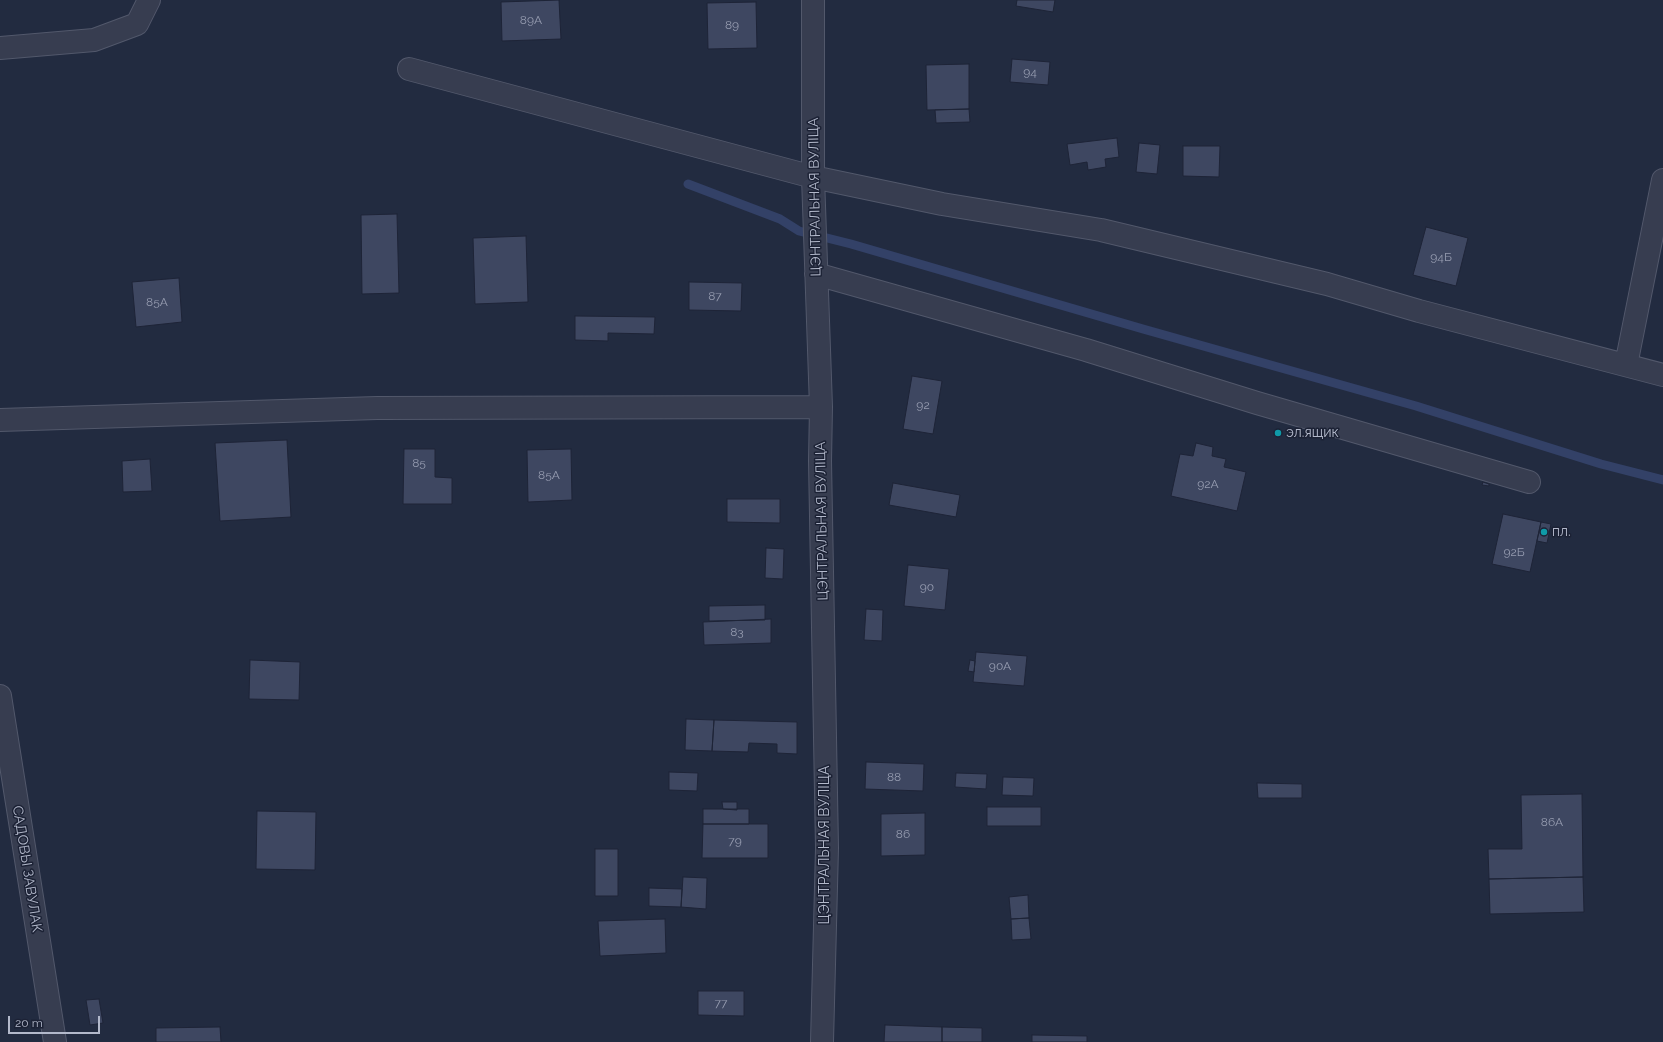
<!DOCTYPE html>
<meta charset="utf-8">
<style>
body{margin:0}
#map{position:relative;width:1663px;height:1042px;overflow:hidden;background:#222b40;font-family:Raleway,sans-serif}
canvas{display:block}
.scale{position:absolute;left:8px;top:1016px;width:92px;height:18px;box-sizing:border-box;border:2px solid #b3b9cb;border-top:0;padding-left:5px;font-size:12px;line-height:14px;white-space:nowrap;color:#b3b9cb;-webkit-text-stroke:3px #1c2235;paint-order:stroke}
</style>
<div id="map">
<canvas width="1663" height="1042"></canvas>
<div class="scale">20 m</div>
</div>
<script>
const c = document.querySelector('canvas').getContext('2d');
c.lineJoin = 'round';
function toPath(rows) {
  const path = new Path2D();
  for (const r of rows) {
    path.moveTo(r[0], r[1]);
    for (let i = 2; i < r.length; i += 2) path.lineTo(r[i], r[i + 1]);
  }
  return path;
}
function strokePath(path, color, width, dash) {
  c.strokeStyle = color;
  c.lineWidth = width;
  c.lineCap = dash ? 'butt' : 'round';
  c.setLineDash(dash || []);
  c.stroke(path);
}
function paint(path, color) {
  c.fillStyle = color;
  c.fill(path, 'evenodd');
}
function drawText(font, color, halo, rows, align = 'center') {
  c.font = font + ' Raleway,sans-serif';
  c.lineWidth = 3;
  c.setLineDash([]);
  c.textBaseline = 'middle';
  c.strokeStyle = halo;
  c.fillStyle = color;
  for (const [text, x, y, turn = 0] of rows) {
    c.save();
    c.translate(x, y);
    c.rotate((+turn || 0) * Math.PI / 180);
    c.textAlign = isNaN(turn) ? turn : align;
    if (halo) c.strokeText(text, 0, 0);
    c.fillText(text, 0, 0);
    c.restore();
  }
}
strokePath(toPath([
 [688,184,780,219,799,231,851,244,1143,329,1416,406,1601,464,1663,480]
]), '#334167', 9);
const building = toPath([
 [559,0,561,39,502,41,501,2,559,0],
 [1017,0,1055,0,1053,12,1016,6,1017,0],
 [756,2,757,48,708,49,707,3,756,2],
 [1012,59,1050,62,1048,85,1010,82,1012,59],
 [969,64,969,109,927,110,926,65,969,64],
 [969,109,970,122,936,123,935,110,969,109],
 [1117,138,1119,157,1105,159,1106,167,1088,170,1087,162,1070,165,1067,144,1117,138],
 [1139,143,1160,145,1157,174,1136,172,1139,143],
 [1183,146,1220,146,1219,177,1183,176,1183,146],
 [397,214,399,293,362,294,361,215,397,214],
 [1426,227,1468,238,1456,286,1413,275,1426,227],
 [526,236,528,302,475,304,473,238,526,236],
 [179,278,182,322,136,327,132,282,179,278],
 [689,282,742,283,741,311,689,310,689,282],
 [575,316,655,317,654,334,608,333,608,341,575,340,575,316],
 [912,376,942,381,933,434,903,429,912,376],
 [1275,431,1281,432,1280,435,1275,433,1275,431],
 [287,440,291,517,220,521,215,443,287,440],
 [1196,443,1213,447,1212,456,1226,459,1224,467,1246,472,1237,511,1171,496,1180,454,1193,456,1196,443],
 [404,449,435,449,435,477,452,478,452,504,403,504,404,449],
 [571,449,572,500,528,502,527,450,571,449],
 [150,459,152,491,123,492,122,461,150,459],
 [1483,482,1489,484,1489,486,1482,485,1483,482],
 [893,483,960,495,956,517,889,505,893,483],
 [727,499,780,499,780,523,727,522,727,499],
 [1503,514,1541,522,1530,572,1492,564,1503,514],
 [1541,522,1551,524,1547,543,1537,541,1541,522],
 [766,548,784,549,783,579,765,578,766,548],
 [908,565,949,569,945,610,904,606,908,565],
 [765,605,765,620,709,621,709,606,765,605],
 [866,609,883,610,882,641,864,640,866,609],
 [771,619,771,643,704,645,703,622,771,619],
 [976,652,1027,656,1024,686,973,682,976,652],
 [250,660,300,662,299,700,249,699,250,660],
 [970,660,975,661,974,672,968,671,970,660],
 [686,719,714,720,712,751,685,750,686,719],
 [714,720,797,722,797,754,777,753,777,744,749,743,748,752,712,751,714,720],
 [866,762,924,764,923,791,865,789,866,762],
 [669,772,698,773,697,791,669,790,669,772],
 [956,773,987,774,986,789,955,787,956,773],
 [1003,777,1034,778,1033,796,1002,795,1003,777],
 [1257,783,1302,784,1302,798,1258,798,1257,783],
 [1582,794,1583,877,1489,879,1488,849,1522,849,1521,795,1582,794],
 [722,802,737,802,737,810,723,809,722,802],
 [987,807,1041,807,1041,826,987,826,987,807],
 [703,809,749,809,749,824,703,824,703,809],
 [257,811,316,812,315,870,256,869,257,811],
 [925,813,925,855,881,856,881,814,925,813],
 [703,824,768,824,768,858,702,858,703,824],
 [595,849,618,849,618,896,595,896,595,849],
 [683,877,707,878,706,909,681,907,683,877],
 [1583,877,1584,912,1490,914,1489,879,1583,877],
 [649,888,682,889,681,907,649,906,649,888],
 [1028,895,1029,918,1011,919,1009,897,1028,895],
 [1029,918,1031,939,1012,940,1011,919,1029,918],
 [665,919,666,953,600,956,598,921,665,919],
 [698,991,744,991,744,1016,698,1015,698,991],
 [99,999,103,1023,90,1025,86,1000,99,999],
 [885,1025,942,1027,942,1042,884,1042,885,1025],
 [220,1027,221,1042,156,1042,156,1028,220,1027],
 [942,1027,982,1028,982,1042,942,1042,942,1027],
 [1032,1035,1087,1036,1087,1042,1032,1042,1032,1035]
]);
paint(building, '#3e4761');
strokePath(building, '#1e2437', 1);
const minor = toPath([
 [813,0,813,177,821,407,820,461,827,848,822,1042],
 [0,48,94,40,137,24,149,0],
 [409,69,813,177,942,204,1101,230,1327,284,1419,311,1663,375],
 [816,274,1086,350,1257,403,1529,482],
 [1626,365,1663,180],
 [0,420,377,408,821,407],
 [0,696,55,1042]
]);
strokePath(minor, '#52586b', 24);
strokePath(minor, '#373d50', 22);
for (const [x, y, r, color] of [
 [1278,433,4,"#0f9aa8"],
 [1544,532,4,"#0f9aa8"]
]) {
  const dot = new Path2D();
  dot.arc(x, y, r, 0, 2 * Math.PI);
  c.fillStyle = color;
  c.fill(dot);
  strokePath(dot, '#1c2235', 1.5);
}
drawText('12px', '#969cb0', null, [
 ["89А",531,20],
 ["89",732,25],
 ["94",1030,72],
 ["94Б",1441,257],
 ["87",715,296],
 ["85А",157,302],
 ["92",923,405],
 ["85",419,463],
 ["85А",549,475],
 ["92А",1208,484],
 ["92Б",1514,552],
 ["90",927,587],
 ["83",737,632],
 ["90А",1000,666],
 ["88",894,777],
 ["86А",1552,822],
 ["86",903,834],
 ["79",735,841],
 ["77",721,1003]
]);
drawText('14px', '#b3b9cb', '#1c2235', [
 ["ЦЭНТРАЛЬНАЯ ВУЛІЦА",815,197,-91],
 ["ЦЭНТРАЛЬНАЯ ВУЛІЦА",822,521,-91],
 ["ЦЭНТРАЛЬНАЯ ВУЛІЦА",825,845,-90],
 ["САДОВЫ ЗАВУЛАК",27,869,81]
]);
drawText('14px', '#b3b9cb', '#1c2235', [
 ["эл.ящик",1286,433],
 ["пл.",1552,532]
], 'left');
</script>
